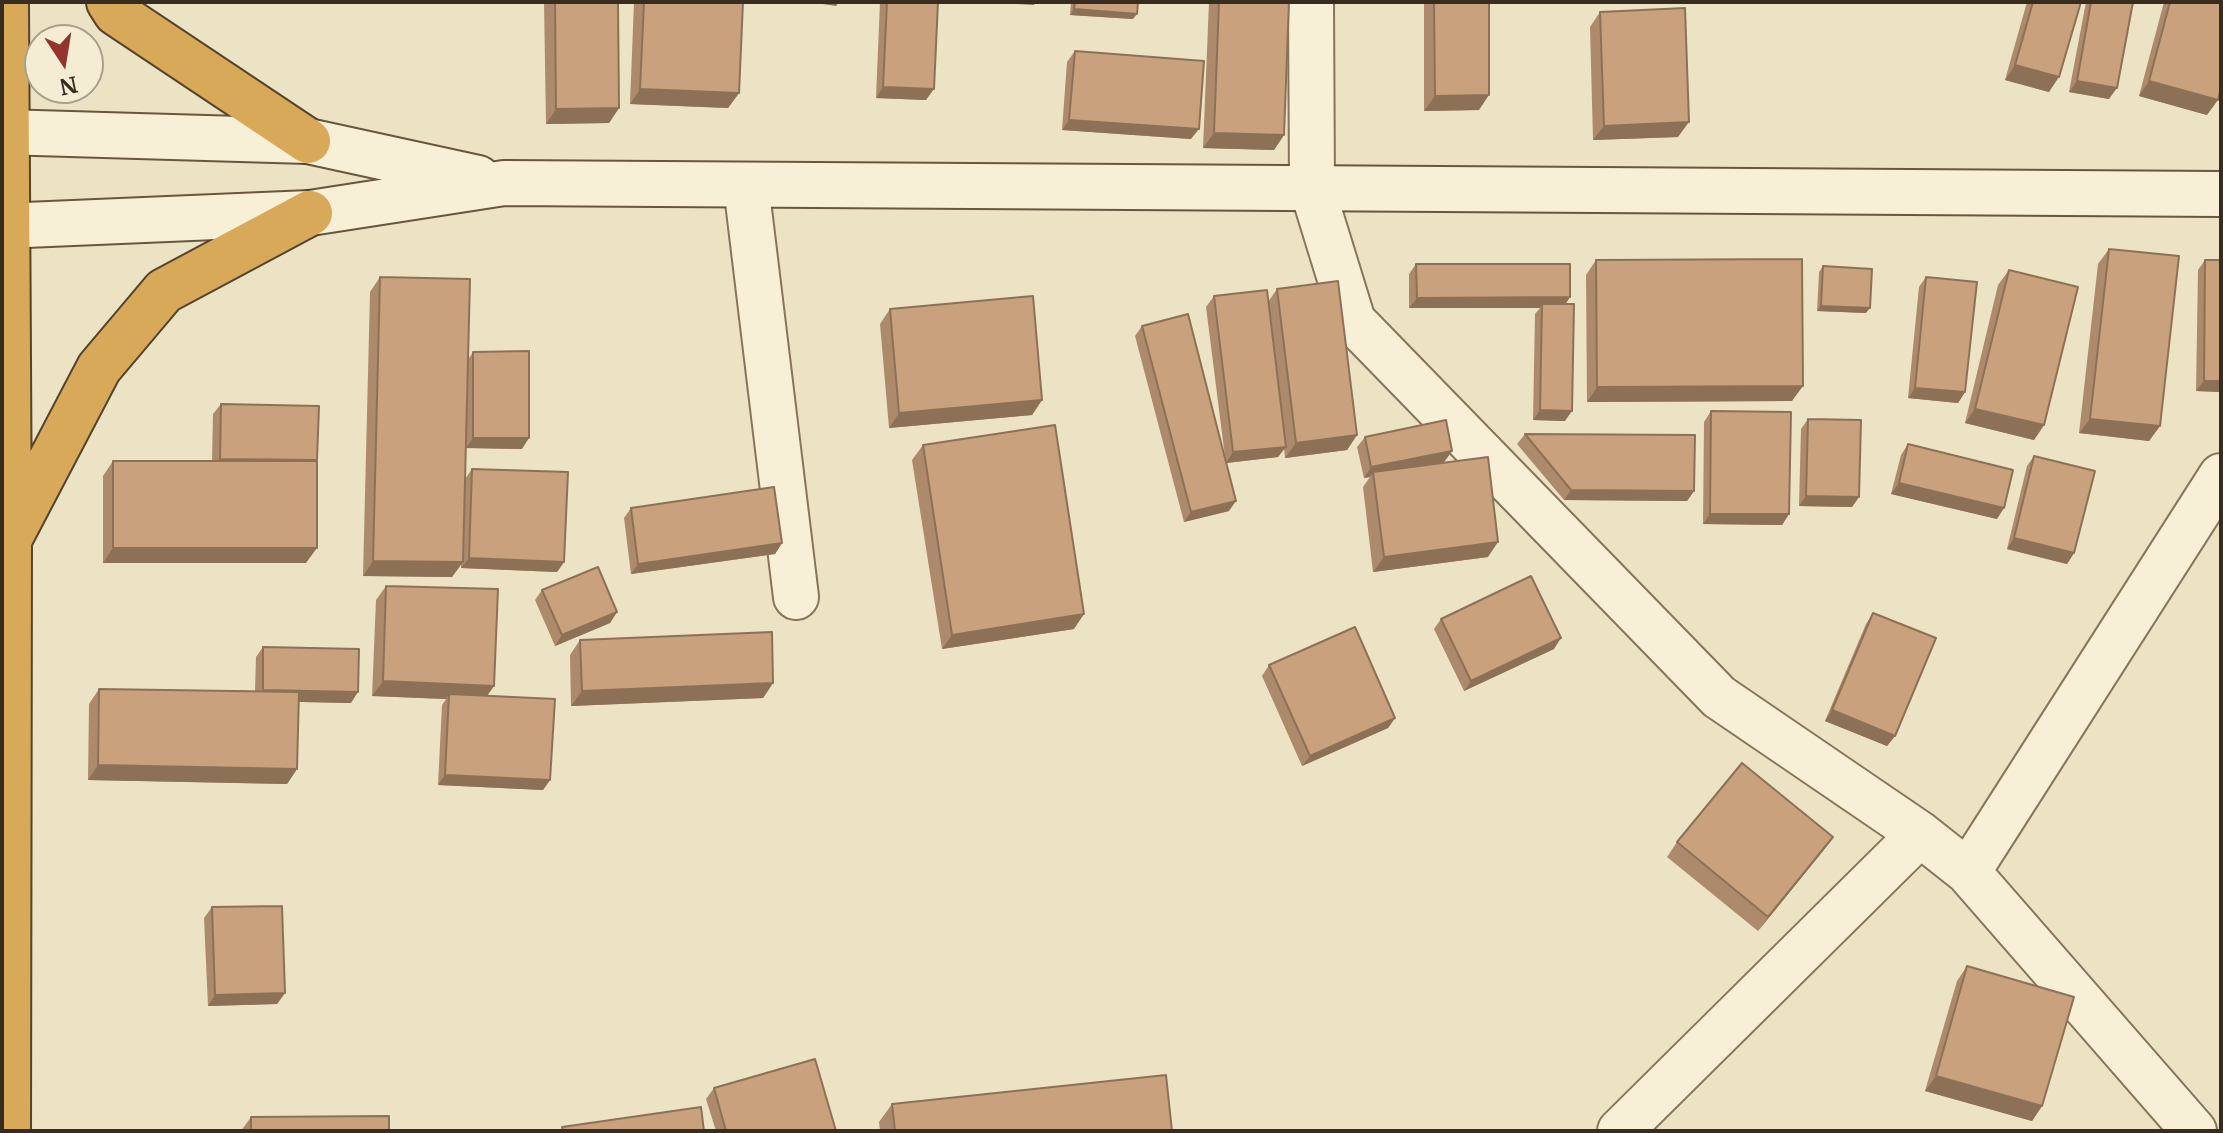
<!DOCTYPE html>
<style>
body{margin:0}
#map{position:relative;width:2223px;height:1133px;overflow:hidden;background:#ece3c4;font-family:Merriweather,serif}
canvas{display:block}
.frame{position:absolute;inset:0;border:4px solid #372c1f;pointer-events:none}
.north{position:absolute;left:24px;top:24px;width:80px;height:80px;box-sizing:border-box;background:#f4edd4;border:2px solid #a8a08c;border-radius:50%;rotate:168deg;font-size:22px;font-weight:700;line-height:32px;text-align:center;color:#372c1f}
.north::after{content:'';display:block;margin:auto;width:28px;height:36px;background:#93342e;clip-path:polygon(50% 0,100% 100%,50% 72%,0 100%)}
</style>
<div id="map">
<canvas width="2223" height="1133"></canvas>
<div class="frame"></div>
<div class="north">N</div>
</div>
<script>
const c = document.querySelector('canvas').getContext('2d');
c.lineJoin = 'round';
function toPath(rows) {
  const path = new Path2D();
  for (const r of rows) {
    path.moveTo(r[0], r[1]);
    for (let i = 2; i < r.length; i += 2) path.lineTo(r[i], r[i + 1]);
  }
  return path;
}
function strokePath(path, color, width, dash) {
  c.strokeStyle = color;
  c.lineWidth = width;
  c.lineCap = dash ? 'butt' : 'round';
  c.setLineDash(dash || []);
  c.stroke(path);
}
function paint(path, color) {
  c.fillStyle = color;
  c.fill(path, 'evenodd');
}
const street = toPath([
 [1311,2,1312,188,1353,321,1719,697,1920,834,1968,872,2194,1131],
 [746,185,796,597],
 [1968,872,2221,476],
 [1620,1131,1920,834]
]);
const secondary = toPath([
 [2,132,308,141,478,178],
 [2,226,310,213,504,183,2221,194]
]);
const highway = toPath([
 [6,2,9,539,8,1131],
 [109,2,116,13,308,141],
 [12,534,99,368,164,291,310,213]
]);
strokePath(street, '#86755b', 48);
strokePath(secondary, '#68563e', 48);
strokePath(highway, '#54432f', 48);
strokePath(street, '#f7f0d7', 44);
strokePath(secondary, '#f7f0d7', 44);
strokePath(highway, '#d8a958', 44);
paint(toPath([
 [544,2,618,2,619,108,609,123,546,124],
 [634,2,743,2,739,93,728,108,630,104],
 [880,2,938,2,926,100,876,98],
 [1071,2,1138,2,1133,19,1070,15],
 [1209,2,1289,2,1284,135,1274,150,1203,148],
 [1424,2,1489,2,1479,110,1424,111],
 [2027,2,2081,2,2049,92,2005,80],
 [2086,2,2133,2,2109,99,2069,92],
 [2164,2,2221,2,2207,115,2139,96],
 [1600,12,1678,137,1593,140,1590,27],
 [1075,51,1191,139,1062,130,1067,62],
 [2109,249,2160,426,2149,441,2079,433,2098,264],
 [1596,260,1792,401,1587,402,1586,275],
 [2205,260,2221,260,2221,392,2196,391,2198,270],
 [1416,264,1570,297,1565,304,1565,421,1533,420,1535,314,1540,308,1409,308,1409,274],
 [1823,266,1866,313,1817,311,1819,272],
 [2009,270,2044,425,2034,440,1965,423,1998,285],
 [380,277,468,360,473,352,522,449,466,448,465,479,472,469,564,562,557,572,461,568,461,564,452,577,363,576,370,292],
 [1926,277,1965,392,1958,403,1908,398,1919,287],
 [1277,289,1357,435,1347,450,1285,458,1284,448,1278,457,1226,463,1229,511,1184,522,1135,336,1142,326,1225,457,1206,307,1214,296,1268,302],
 [890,309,1042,400,1032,415,889,428,880,324],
 [221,404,306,563,103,563,103,476,113,461,212,461,213,414],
 [1711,411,1789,514,1782,525,1703,524,1704,422],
 [1808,419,1859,497,1852,507,1799,506,1801,429],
 [1525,434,1694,491,1687,501,1564,500,1517,444],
 [1365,437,1452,451,1444,462,1431,464,1488,557,1373,572,1363,487,1370,477,1364,478,1357,447],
 [1908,444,1997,519,1891,494,1901,455],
 [923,445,1074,629,942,649,912,460],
 [2034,456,2074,553,2067,564,2007,549,2027,466],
 [631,508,782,543,775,554,631,574,624,518],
 [386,586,494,686,487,696,550,780,543,790,438,785,442,705,446,699,372,696,376,600],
 [542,590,617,612,610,623,555,646,535,600],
 [1873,613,1895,736,1887,746,1825,721,1866,624],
 [1441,619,1554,649,1464,691,1434,629],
 [580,640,773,683,763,698,571,706,570,655],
 [263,647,351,703,299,702,297,769,287,784,88,780,89,704,99,689,255,691,256,657],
 [1269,665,1395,718,1388,728,1302,766,1262,676],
 [1833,837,1822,852,1758,931,1667,857,1677,842],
 [212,907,285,993,277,1004,208,1006,204,918],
 [1967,966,2042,1106,2032,1121,1925,1091,1957,981],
 [714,1088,836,1131,716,1131,706,1099],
 [892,1104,1172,1131,880,1131,879,1122],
 [251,1117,389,1131,241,1131]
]), '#ad8a6b');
paint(toPath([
 [809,2,839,2,836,6],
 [982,2,1036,2,1034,5],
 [1074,9,1137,14,1133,19,1070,15],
 [2015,65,2059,77,2049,92,2005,80],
 [2077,81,2117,88,2109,99,2069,92],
 [2149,81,2218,100,2207,115,2139,96],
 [883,87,934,89,926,100,876,98],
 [640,89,739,93,728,108,630,104],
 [1489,95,1479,110,1424,111,1435,96],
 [619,108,609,123,546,124,556,109],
 [1069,120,1199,129,1191,139,1062,130],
 [1689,122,1678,137,1593,140,1604,126],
 [1214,133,1284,135,1274,150,1203,148],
 [1570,297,1563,308,1542,304,1540,308,1409,308,1417,298],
 [1821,306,1870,308,1866,313,1817,311],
 [2204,381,2221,381,2221,392,2196,391],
 [1803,386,1792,401,1587,402,1597,387],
 [1915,388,1965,392,1958,403,1908,398],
 [1042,400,1032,415,889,428,899,413],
 [1975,409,2044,425,2034,440,1965,423],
 [1540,410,1572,411,1565,421,1533,420],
 [2090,419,2160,426,2149,441,2079,433],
 [1357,435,1347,450,1285,458,1296,443],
 [473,438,529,438,522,449,466,448],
 [1286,447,1278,457,1226,463,1233,452],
 [1452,451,1444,462,1374,476,1373,472,1370,477,1364,478,1371,467],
 [1899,483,2004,508,1997,519,1891,494],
 [1571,490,1694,491,1687,501,1564,500],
 [1806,496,1859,497,1852,507,1799,506],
 [1236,501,1229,511,1184,522,1191,512],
 [1710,514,1789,514,1782,525,1703,524],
 [2014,538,2074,553,2067,564,2007,549],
 [1498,542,1488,557,1373,572,1384,557],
 [782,543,775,554,631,574,638,564],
 [113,548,317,548,306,563,103,563],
 [469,558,564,562,557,572,461,568],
 [373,561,463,562,452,577,363,576],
 [617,612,610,623,555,646,562,635],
 [1084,614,1074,629,942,649,952,635],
 [1561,638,1554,649,1464,691,1471,681],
 [383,681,494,686,483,701,449,694,446,699,372,696],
 [773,683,763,698,571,706,582,691],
 [263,690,358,692,351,703,255,701],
 [1832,710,1895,736,1887,746,1825,721],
 [1395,718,1388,728,1302,766,1310,756],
 [98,765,297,769,287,784,88,780],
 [445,775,550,780,543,790,438,785],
 [1833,837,1822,852,1758,931,1768,917],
 [285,993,277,1004,208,1006,215,995],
 [1936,1076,2042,1106,2032,1121,1925,1091]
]), '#8d7157');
const building = toPath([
 [555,2,618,2,619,108,556,109,555,2],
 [644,2,743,2,739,93,640,89,644,2],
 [887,2,938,2,934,89,883,87,887,2],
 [1075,2,1138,2,1137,14,1074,9,1075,2],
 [1219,2,1289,2,1284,135,1214,133,1219,2],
 [1434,2,1489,2,1489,95,1435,96,1434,2],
 [2033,2,2081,2,2059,77,2015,65,2033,2],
 [2091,2,2133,2,2117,88,2077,81,2091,2],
 [2170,2,2221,2,2221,87,2218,100,2149,81,2170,2],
 [1685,8,1689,122,1604,126,1600,12,1685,8],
 [1075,51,1204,61,1199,129,1069,120,1075,51],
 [2109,249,2179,256,2160,426,2090,419,2109,249],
 [1802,259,1803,386,1597,387,1596,260,1802,259],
 [2205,260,2221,260,2221,381,2204,381,2205,260],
 [1416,264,1570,264,1570,297,1417,298,1416,264],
 [1823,266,1872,269,1870,308,1821,306,1823,266],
 [2009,270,2078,287,2044,425,1975,409,2009,270],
 [380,277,470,279,463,562,373,561,380,277],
 [1926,277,1977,282,1965,392,1915,388,1926,277],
 [1338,281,1357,435,1296,443,1277,289,1338,281],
 [1267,290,1286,447,1233,452,1214,296,1267,290],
 [1033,296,1042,400,899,413,890,309,1033,296],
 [1542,304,1574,304,1572,411,1540,410,1542,304],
 [1188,314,1236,501,1191,512,1142,326,1188,314],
 [529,351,529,438,473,438,473,352,529,351],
 [221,404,319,406,317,460,220,459,221,404],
 [1711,411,1791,412,1789,514,1710,514,1711,411],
 [1808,419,1861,420,1859,497,1806,496,1808,419],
 [1446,420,1452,451,1371,467,1365,437,1446,420],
 [1055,425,1084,614,952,635,923,445,1055,425],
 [1525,434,1695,435,1694,491,1571,490,1525,434],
 [1908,444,2013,470,2004,508,1899,483,1908,444],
 [2034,456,2095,471,2074,553,2014,538,2034,456],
 [1488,457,1498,542,1384,557,1373,472,1488,457],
 [113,461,317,461,317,548,113,548,113,461],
 [472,469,568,472,564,562,469,558,472,469],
 [774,487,782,543,638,564,631,508,774,487],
 [598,567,617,612,562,635,542,590,598,567],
 [1531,576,1561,638,1471,681,1441,619,1531,576],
 [386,586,498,589,494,686,383,681,386,586],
 [1873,613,1936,638,1895,736,1832,710,1873,613],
 [1355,627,1395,718,1310,756,1269,665,1355,627],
 [772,632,773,683,582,691,580,640,772,632],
 [263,647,359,649,358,692,263,690,263,647],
 [99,689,299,692,297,769,98,765,99,689],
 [449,694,555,699,550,780,445,775,449,694],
 [1742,763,1833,837,1768,917,1677,842,1742,763],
 [282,906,285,993,215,995,212,907,282,906],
 [1967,966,2074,997,2042,1106,1936,1076,1967,966],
 [815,1059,836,1131,726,1131,714,1088,815,1059],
 [1166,1075,1172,1131,895,1131,892,1104,1166,1075],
 [701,1107,704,1131,563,1131,562,1127,701,1107],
 [389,1116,389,1131,251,1131,251,1117,389,1116]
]);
paint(building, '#c9a17c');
strokePath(building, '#8d7157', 2);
</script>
